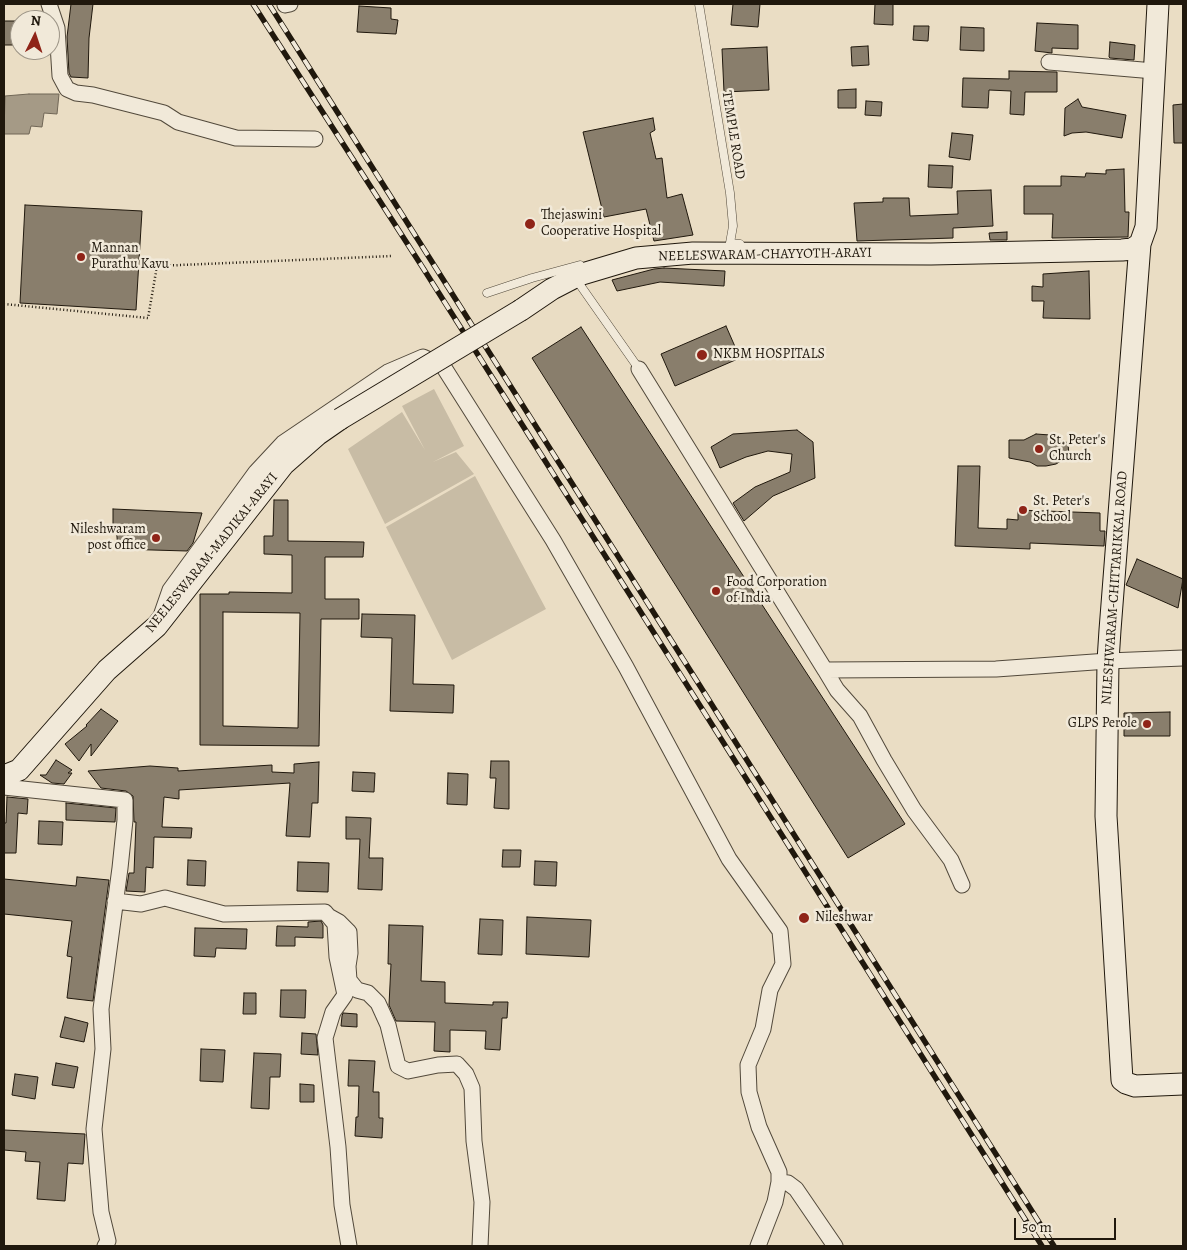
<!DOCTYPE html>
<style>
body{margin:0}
#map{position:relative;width:1187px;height:1250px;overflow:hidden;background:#eaddc4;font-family:Alegreya,serif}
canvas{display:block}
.frame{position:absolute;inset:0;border:5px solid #20180d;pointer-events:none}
.north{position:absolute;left:10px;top:10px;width:50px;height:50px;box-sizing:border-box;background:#f1e9d9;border:1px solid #9d9587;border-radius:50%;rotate:4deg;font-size:14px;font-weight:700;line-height:20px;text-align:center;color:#20180d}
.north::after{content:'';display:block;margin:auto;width:18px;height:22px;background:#8f2418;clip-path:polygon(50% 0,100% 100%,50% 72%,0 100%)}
.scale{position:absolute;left:1014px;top:1218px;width:102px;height:22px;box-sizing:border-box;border:2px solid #20180d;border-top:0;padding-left:6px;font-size:15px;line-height:18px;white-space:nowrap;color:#20180d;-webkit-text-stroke:4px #f1e9d9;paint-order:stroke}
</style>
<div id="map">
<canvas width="1187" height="1250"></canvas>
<div class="frame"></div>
<div class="north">N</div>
<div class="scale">50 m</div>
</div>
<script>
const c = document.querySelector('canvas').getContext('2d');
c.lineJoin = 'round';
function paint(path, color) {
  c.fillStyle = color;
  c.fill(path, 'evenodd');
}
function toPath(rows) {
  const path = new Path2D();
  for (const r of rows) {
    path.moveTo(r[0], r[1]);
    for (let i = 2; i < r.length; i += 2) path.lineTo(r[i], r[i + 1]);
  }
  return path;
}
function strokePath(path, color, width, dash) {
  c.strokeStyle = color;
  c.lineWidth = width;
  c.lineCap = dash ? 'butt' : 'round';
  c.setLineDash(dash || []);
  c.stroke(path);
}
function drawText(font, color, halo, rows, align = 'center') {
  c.font = font + ' Alegreya,serif';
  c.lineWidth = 5;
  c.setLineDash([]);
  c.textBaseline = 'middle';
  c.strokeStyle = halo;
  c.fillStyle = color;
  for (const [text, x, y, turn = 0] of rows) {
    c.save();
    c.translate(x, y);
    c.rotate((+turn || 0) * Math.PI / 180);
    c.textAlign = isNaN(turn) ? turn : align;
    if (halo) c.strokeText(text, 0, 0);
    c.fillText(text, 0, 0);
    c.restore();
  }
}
paint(toPath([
 [434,389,464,446,433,462,456,452,474,474,385,524,348,449,402,412,425,450,402,406],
 [475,476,546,609,452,660,386,527]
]), '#c8bca5');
const water = toPath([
 [29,94,59,94,57,114,44,113,42,127,31,126,29,134,4,134,5,96,29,94]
]);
paint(water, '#a59a86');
strokePath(water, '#706656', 1);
const building = toPath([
 [71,4,93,4,89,38,88,78,71,77,69,73,67,37,71,4],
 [733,4,760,4,758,27,731,25,733,4],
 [875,4,893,4,893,25,874,24,875,4],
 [359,6,391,8,391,19,398,20,396,34,357,32,359,6],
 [4,21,20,21,19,45,4,45,4,21],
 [1037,23,1078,25,1078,49,1052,48,1052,53,1035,51,1037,23],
 [914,26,929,26,928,41,913,40,914,26],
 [961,27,984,28,984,51,960,50,961,27],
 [1110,42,1135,45,1134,60,1110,58,1109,57,1110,42],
 [868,46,869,65,852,66,851,47,868,46],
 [767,47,769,90,724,92,722,49,767,47],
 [1009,71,1057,72,1057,92,1025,92,1024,115,1010,114,1011,91,989,90,988,108,962,107,963,78,1009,79,1009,71],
 [856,89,856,108,838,108,838,90,856,89],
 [1078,99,1082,107,1126,115,1122,138,1086,132,1072,133,1064,136,1065,108,1078,99],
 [866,101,882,102,881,116,865,115,866,101],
 [1183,104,1183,143,1174,143,1173,105,1183,104],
 [653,118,655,130,650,133,656,159,662,158,667,198,682,194,693,235,654,241,646,209,604,217,583,132,653,118],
 [952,133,973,135,970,160,949,157,952,133],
 [929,165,953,166,952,188,928,187,929,165],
 [1124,169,1125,212,1129,212,1128,237,1052,238,1053,214,1024,214,1024,186,1061,186,1061,176,1085,177,1086,173,1106,174,1106,170,1124,169],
 [991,190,993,226,953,228,953,238,857,241,854,203,883,202,883,198,909,198,910,216,958,214,957,191,991,190],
 [25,205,142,211,136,310,20,303,25,205],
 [1007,232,1007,240,990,240,989,233,1007,232],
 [664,268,725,271,724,286,660,282,617,291,612,280,654,269,664,268],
 [1089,271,1090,319,1043,318,1044,301,1032,301,1032,286,1043,287,1043,274,1089,271],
 [726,326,740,358,675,386,661,354,726,326],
 [581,327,905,824,848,858,532,358,581,327],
 [797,430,813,442,815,478,773,496,744,521,733,503,755,487,790,472,792,454,768,451,746,457,720,468,711,447,733,434,797,430],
 [1036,434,1050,435,1068,443,1069,456,1056,464,1046,466,1037,466,1030,462,1009,458,1009,440,1024,440,1036,434],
 [958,466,980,466,978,528,1007,529,1007,519,1018,520,1018,510,1100,513,1100,531,1105,531,1104,546,1030,543,1030,549,955,546,958,466],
 [274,500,288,500,288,541,364,542,363,557,325,557,325,599,359,599,359,619,321,619,319,746,200,745,200,594,229,594,229,592,292,593,292,555,264,554,264,536,273,536,274,500],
 [223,612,300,613,298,728,223,726,223,612],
 [113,509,202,513,193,543,187,551,118,549,116,525,113,525,113,509],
 [1137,559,1183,579,1178,608,1126,585,1137,559],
 [362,614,415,615,413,684,454,685,453,713,390,711,392,638,361,637,362,614],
 [101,709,118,721,91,756,91,744,79,761,65,744,87,726,86,725,101,709],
 [1170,712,1170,736,1124,736,1124,713,1170,712],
 [56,760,72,770,68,773,72,773,64,784,52,783,40,775,46,775,56,760],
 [491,761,509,761,509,809,494,808,496,778,490,778,491,761],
 [319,762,318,803,312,803,310,837,286,836,290,783,179,790,179,799,164,797,162,827,192,828,191,838,154,837,153,868,146,867,145,892,126,891,129,873,134,873,136,822,134,822,133,796,126,791,101,788,88,771,150,766,178,768,178,771,272,765,272,772,294,773,294,764,319,762],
 [353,772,375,773,374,792,352,791,353,772],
 [448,773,468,774,467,805,447,804,448,773],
 [7,797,28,799,27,814,18,813,16,853,4,853,4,823,6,823,7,797],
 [66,803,116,808,115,822,66,820,66,803],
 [346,817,371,818,369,858,383,858,382,890,358,889,360,839,346,839,346,817],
 [39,821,63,822,62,845,38,844,39,821],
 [503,850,521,850,520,867,502,867,503,850],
 [188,860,206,861,205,886,187,885,188,860],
 [535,861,557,862,556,886,534,885,535,861],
 [298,862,329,863,328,892,297,891,298,862],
 [77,877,109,880,93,1001,67,998,72,957,67,956,72,921,4,914,4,879,76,886,77,877],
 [527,917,591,920,589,957,526,954,527,917],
 [480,919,503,920,502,955,478,954,480,919],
 [321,921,323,925,323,938,295,937,295,946,276,946,277,926,308,927,308,922,321,921],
 [389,925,423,926,421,981,445,982,445,1003,493,1005,493,1002,508,1002,507,1018,502,1018,500,1050,485,1049,486,1031,450,1030,450,1052,434,1051,435,1022,396,1021,389,1005,391,964,388,964,389,925],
 [195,928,247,929,246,949,216,948,215,957,194,956,195,928],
 [281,990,306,990,305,1018,280,1017,281,990],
 [244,993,256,993,256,1014,243,1014,244,993],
 [343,1013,357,1014,357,1027,341,1026,342,1016,343,1013],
 [65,1017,88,1023,84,1042,60,1037,65,1017],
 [302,1033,316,1034,318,1055,301,1054,302,1033],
 [201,1049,225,1050,223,1082,200,1081,201,1049],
 [254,1053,281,1054,280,1077,270,1077,269,1109,251,1108,254,1053],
 [349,1060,375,1061,373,1092,379,1092,379,1118,383,1118,382,1138,355,1136,356,1117,358,1117,359,1086,348,1086,349,1060],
 [56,1063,78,1067,74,1088,52,1085,56,1063],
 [15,1074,38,1077,35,1099,12,1095,15,1074],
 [300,1084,314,1085,314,1102,300,1102,300,1084],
 [4,1130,85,1134,83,1164,68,1163,65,1201,37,1199,40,1162,25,1161,26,1152,4,1150,4,1130]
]);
paint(building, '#897e6c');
strokePath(building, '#20180d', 1);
const lane = toPath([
 [699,4,730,193,733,226,730,243,740,244],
 [582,281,578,282,639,369],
 [487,293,532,278,580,265]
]);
const street = toPath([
 [49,4,57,28,60,76,67,89,76,93,93,95,164,113,178,122,236,138,315,139],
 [285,5,290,4],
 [1049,62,1154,71],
 [639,369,825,670,996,669,1108,661,1183,658],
 [162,613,170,590,256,472,283,443,388,372,423,357,443,366,553,540,626,667,729,859,780,931,783,964,770,990,763,1029,748,1065,749,1092,759,1127,779,1172,779,1182,775,1202,758,1246],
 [825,670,837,690,860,716,884,760,914,810,951,860,962,885],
 [4,787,125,800,125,820,120,868,101,1009,103,1049,94,1129,101,1212,108,1241,105,1246],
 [115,901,141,904,165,898,224,914,325,912,335,924,337,957,345,995,333,1012,325,1038,338,1147,342,1205,349,1246],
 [330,917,339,922,349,932,350,953,348,966,349,980,357,990,368,993,378,1003,388,1025,398,1066,408,1071,438,1065,457,1064,466,1074,472,1088,474,1141,482,1202,480,1246],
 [779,1182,788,1183,796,1189,835,1246]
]);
const secondary = toPath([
 [1158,4,1146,227,1140,244,1110,630,1108,661,1106,816,1122,1080,1126,1083,1135,1086,1183,1084],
 [521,310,552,289,579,275,636,258,693,253,931,254,1122,250,1132,249,1140,244],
 [4,776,19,770,107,670,157,626,284,464,317,435,340,419]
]);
strokePath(lane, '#52493b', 9);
strokePath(street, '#52493b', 17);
strokePath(secondary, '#20180d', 23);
strokePath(toPath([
 [4,304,148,318,157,266,392,256]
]), '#20180d', 2.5, [1, 2.5]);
strokePath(lane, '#f1e9d9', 8);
strokePath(street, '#f1e9d9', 15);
strokePath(secondary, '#f1e9d9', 21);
const rail = toPath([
 [253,4,423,268,1042,1246],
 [269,4,1054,1246]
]);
strokePath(rail, '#20180d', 5.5);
strokePath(rail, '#f1e9d9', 4, [11]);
const secondaryBridge = toPath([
 [340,419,521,310]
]);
strokePath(secondaryBridge, '#20180d', 23, []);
strokePath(secondaryBridge, '#f1e9d9', 21);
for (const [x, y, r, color] of [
 [530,224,6,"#8f2418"],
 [81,257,5,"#8f2418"],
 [702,355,6,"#8f2418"],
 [1039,449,5,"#8f2418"],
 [1023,510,5,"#8f2418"],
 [156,538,5,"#8f2418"],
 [716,591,5,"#8f2418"],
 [1147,724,5,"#8f2418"],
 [804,918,6,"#8f2418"]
]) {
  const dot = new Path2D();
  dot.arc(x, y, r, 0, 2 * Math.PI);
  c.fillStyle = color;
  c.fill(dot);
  strokePath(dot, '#f1e9d9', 2);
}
drawText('14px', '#20180d', '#f1e9d9', [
 ["TEMPLE ROAD",733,135,81],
 ["NEELESWARAM-CHAYYOTH-ARAYI",765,255,-1],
 ["NEELESWARAM-MADIKAI-ARAYI",212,553,-51],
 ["NILESHWARAM-CHITTARIKKAL ROAD",1115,588,-86]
]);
drawText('14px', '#20180d', '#f1e9d9', [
 ["Thejaswini",541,216],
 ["Cooperative Hospital",541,232],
 ["Mannan",91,249],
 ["Purathu Kavu",91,265],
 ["NKBM HOSPITALS",713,355],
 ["St. Peter's",1049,441],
 ["Church",1049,457],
 ["St. Peter's",1033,502],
 ["School",1033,518],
 ["Nileshwaram",146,530,"right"],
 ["post office",146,546,"right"],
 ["Food Corporation",726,583],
 ["of India",726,599],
 ["GLPS Perole",1137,724,"right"],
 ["Nileshwar",815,918]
], 'left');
</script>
